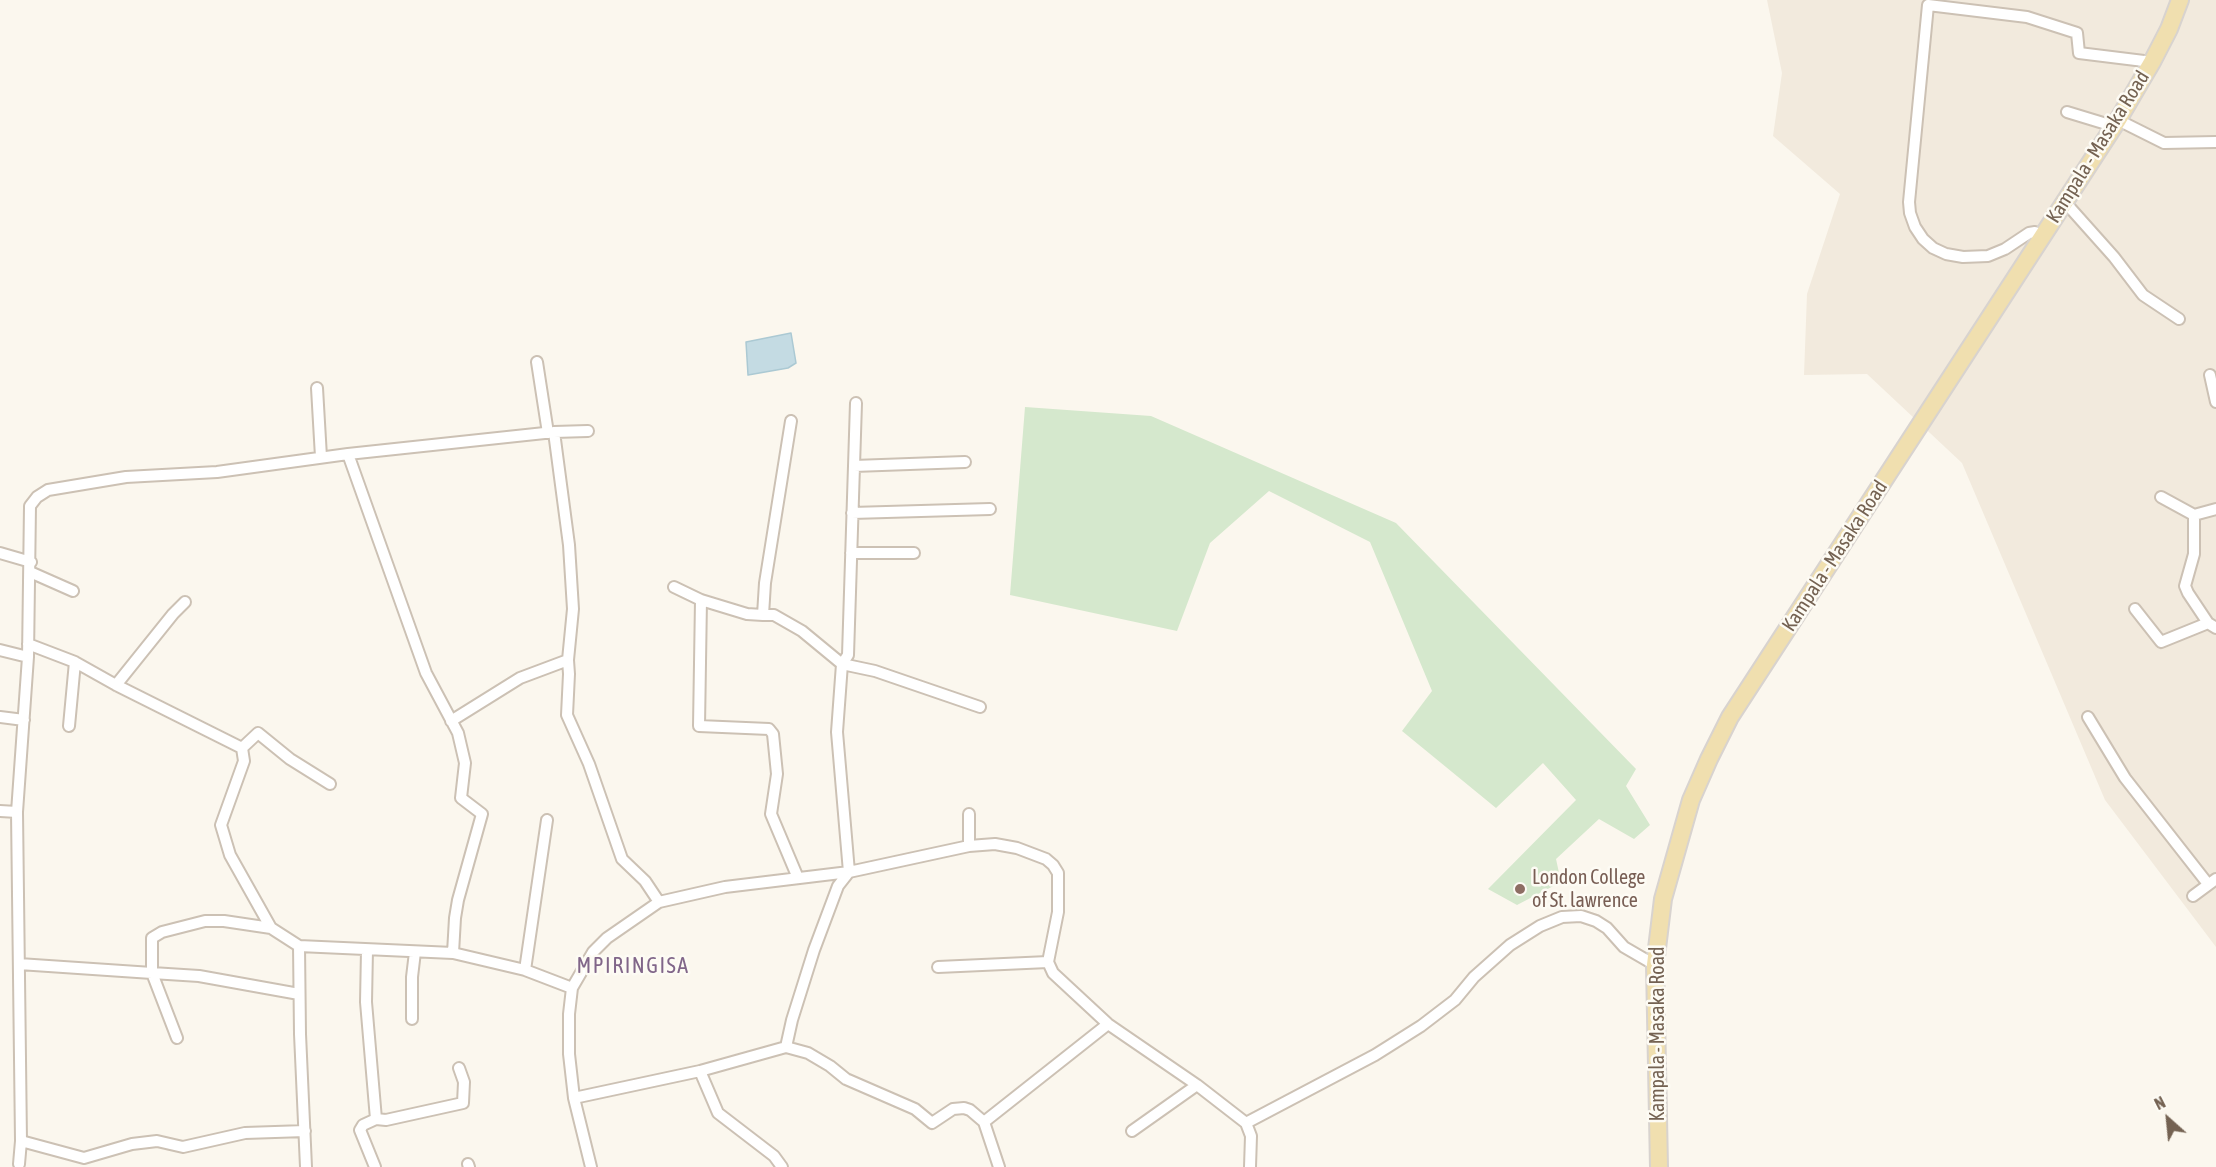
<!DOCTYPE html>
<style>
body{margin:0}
#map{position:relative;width:2216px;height:1167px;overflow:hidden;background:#fbf7ee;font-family:"Asap Condensed",sans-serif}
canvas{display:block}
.north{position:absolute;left:2138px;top:1089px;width:60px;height:60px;-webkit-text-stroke:4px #fdfbf4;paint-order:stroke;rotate:333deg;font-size:16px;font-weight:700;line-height:24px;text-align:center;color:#746252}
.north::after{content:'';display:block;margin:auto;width:21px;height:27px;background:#746252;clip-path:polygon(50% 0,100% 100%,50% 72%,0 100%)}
</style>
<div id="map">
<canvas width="2216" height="1167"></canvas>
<div class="north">N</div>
</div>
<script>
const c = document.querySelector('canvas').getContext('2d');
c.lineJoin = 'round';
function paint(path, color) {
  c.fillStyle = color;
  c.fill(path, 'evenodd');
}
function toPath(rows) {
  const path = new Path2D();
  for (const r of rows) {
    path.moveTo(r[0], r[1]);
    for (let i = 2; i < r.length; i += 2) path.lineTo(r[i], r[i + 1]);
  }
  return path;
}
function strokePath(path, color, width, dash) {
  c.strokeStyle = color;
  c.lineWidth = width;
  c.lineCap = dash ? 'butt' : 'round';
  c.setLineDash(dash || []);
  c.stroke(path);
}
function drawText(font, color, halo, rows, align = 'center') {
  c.font = font + ' "Asap Condensed",sans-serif';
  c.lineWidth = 5;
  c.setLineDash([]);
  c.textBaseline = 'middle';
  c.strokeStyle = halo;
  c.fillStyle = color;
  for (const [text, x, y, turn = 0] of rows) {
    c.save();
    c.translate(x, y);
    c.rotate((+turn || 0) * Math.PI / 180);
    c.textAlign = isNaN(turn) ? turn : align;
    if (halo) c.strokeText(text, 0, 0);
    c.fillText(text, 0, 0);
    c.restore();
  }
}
paint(toPath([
 [1767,0,2216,0,2216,947,2105,800,1962,463,1867,374,1804,375,1807,294,1840,194,1773,136,1782,73]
]), '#f2eadd');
paint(toPath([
 [1025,407,1151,416,1396,523,1636,769,1626,786,1650,825,1634,839,1599,819,1556,859,1561,882,1517,905,1488,889,1576,800,1543,763,1496,808,1402,731,1432,691,1370,542,1269,491,1210,543,1177,631,1010,595]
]), '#d5e8cd');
const water = toPath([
 [791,333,796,363,788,368,748,375,746,342,791,333]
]);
paint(water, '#c4dbe3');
strokePath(water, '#abc9d3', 1.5);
const minor = toPath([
 [2067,112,2113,126],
 [2118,120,2164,143,2216,142],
 [2064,201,2114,257,2143,295,2179,319],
 [2042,235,2035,232,2029,233,2005,249,1988,256,1963,257,1946,254,1933,248,1923,239,1915,227,1910,213,1909,202,1928,5,2027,17,2077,33,2079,53,2152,62],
 [537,362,548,433],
 [2210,375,2216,402],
 [317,388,321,457],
 [856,403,848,655,842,664,875,671,980,707],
 [554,432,569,545,573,609,568,660,569,674,567,715,589,764,622,859,645,881,659,902],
 [348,454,426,673,458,733,465,763,461,798,482,814,458,900,455,918,453,953],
 [854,466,965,462],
 [2161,497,2194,515,2216,509],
 [852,513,990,509],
 [2194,515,2194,554,2185,586,2188,593,2208,623,2216,628],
 [0,553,31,562],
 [851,553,914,553],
 [30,572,73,591],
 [674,587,701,600,747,614,763,615],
 [701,600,699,726,769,729,773,734,777,774,771,814,798,878],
 [2135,609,2161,642,2208,623],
 [28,644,75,662,116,685,242,748],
 [0,650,28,657],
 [116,685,173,614,185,602],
 [0,717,24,720],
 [2088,717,2125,778,2208,884],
 [451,721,520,678,568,660],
 [69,726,75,662],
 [242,748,244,761,221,825,230,855,271,928],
 [242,748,258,733,290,759,330,784],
 [0,811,17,812],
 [969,846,969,814],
 [2193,896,2216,879],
 [367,950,366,1002,376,1119],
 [19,964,152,973,152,938,162,932,205,921,224,921,271,928,299,946],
 [938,967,1048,962],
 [525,970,547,820],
 [572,988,569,1014,569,1054,574,1098,591,1167],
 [412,1019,412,977,415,952],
 [177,1038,152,973,199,976,299,994],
 [786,1047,792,1020,814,950,838,886,849,872,837,732,842,664,802,631,774,615,763,615,765,583,791,421],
 [700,1071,718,1113,774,1156,782,1167],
 [574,1098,700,1071,786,1047,808,1053,830,1066,846,1079,915,1109,932,1123,953,1109,964,1108,970,1110,984,1122,999,1167],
 [984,1122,1108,1024],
 [1246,1123,1251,1136,1250,1167],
 [1132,1131,1197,1085],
 [21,1141,84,1158,132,1144,157,1141,183,1147,245,1133,305,1131],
 [19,1164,21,1141,17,812,28,657,30,506,37,497,48,490,126,477,217,472,348,454,554,432,588,431],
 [468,1164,469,1167],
 [306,1167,300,1034,299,946,453,953,525,970,572,988,593,952,607,938,659,902,725,887,849,872,969,846,995,844,1017,848,1046,859,1053,865,1058,873,1058,912,1048,962,1053,973,1108,1024,1197,1085,1246,1123,1375,1055,1421,1026,1455,1000,1474,977,1510,945,1540,926,1562,917,1581,916,1596,921,1607,928,1624,947,1655,965],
 [375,1167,360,1130,363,1125,376,1119,386,1120,463,1103,464,1082,459,1068]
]);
const primary = toPath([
 [1659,1167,1655,965,1663,899,1691,800,1709,759,1730,717,2118,120,2152,62,2169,29,2180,0]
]);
strokePath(minor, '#ccc1b4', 14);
strokePath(primary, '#d8d3cf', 20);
strokePath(minor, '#fff', 10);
strokePath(primary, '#f0dfaf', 16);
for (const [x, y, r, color] of [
 [1520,889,6,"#8d6e63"]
]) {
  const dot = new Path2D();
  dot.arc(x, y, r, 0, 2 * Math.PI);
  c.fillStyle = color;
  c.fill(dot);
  strokePath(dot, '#fdfbf4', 2);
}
drawText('20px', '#746252', '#fdfbf4', [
 ["Kampala - Masaka Road",2098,147,-58],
 ["Kampala - Masaka Road",1835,556,-57],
 ["Kampala - Masaka Road",1658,1034,-90]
]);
drawText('20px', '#785e54', '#fdfbf4', [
 ["London College",1532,878],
 ["of St. lawrence",1532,901]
], 'left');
c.letterSpacing = '1.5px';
drawText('22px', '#816689', '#fdfbf4', [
 ["MPIRINGISA",633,966]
]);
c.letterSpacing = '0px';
</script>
